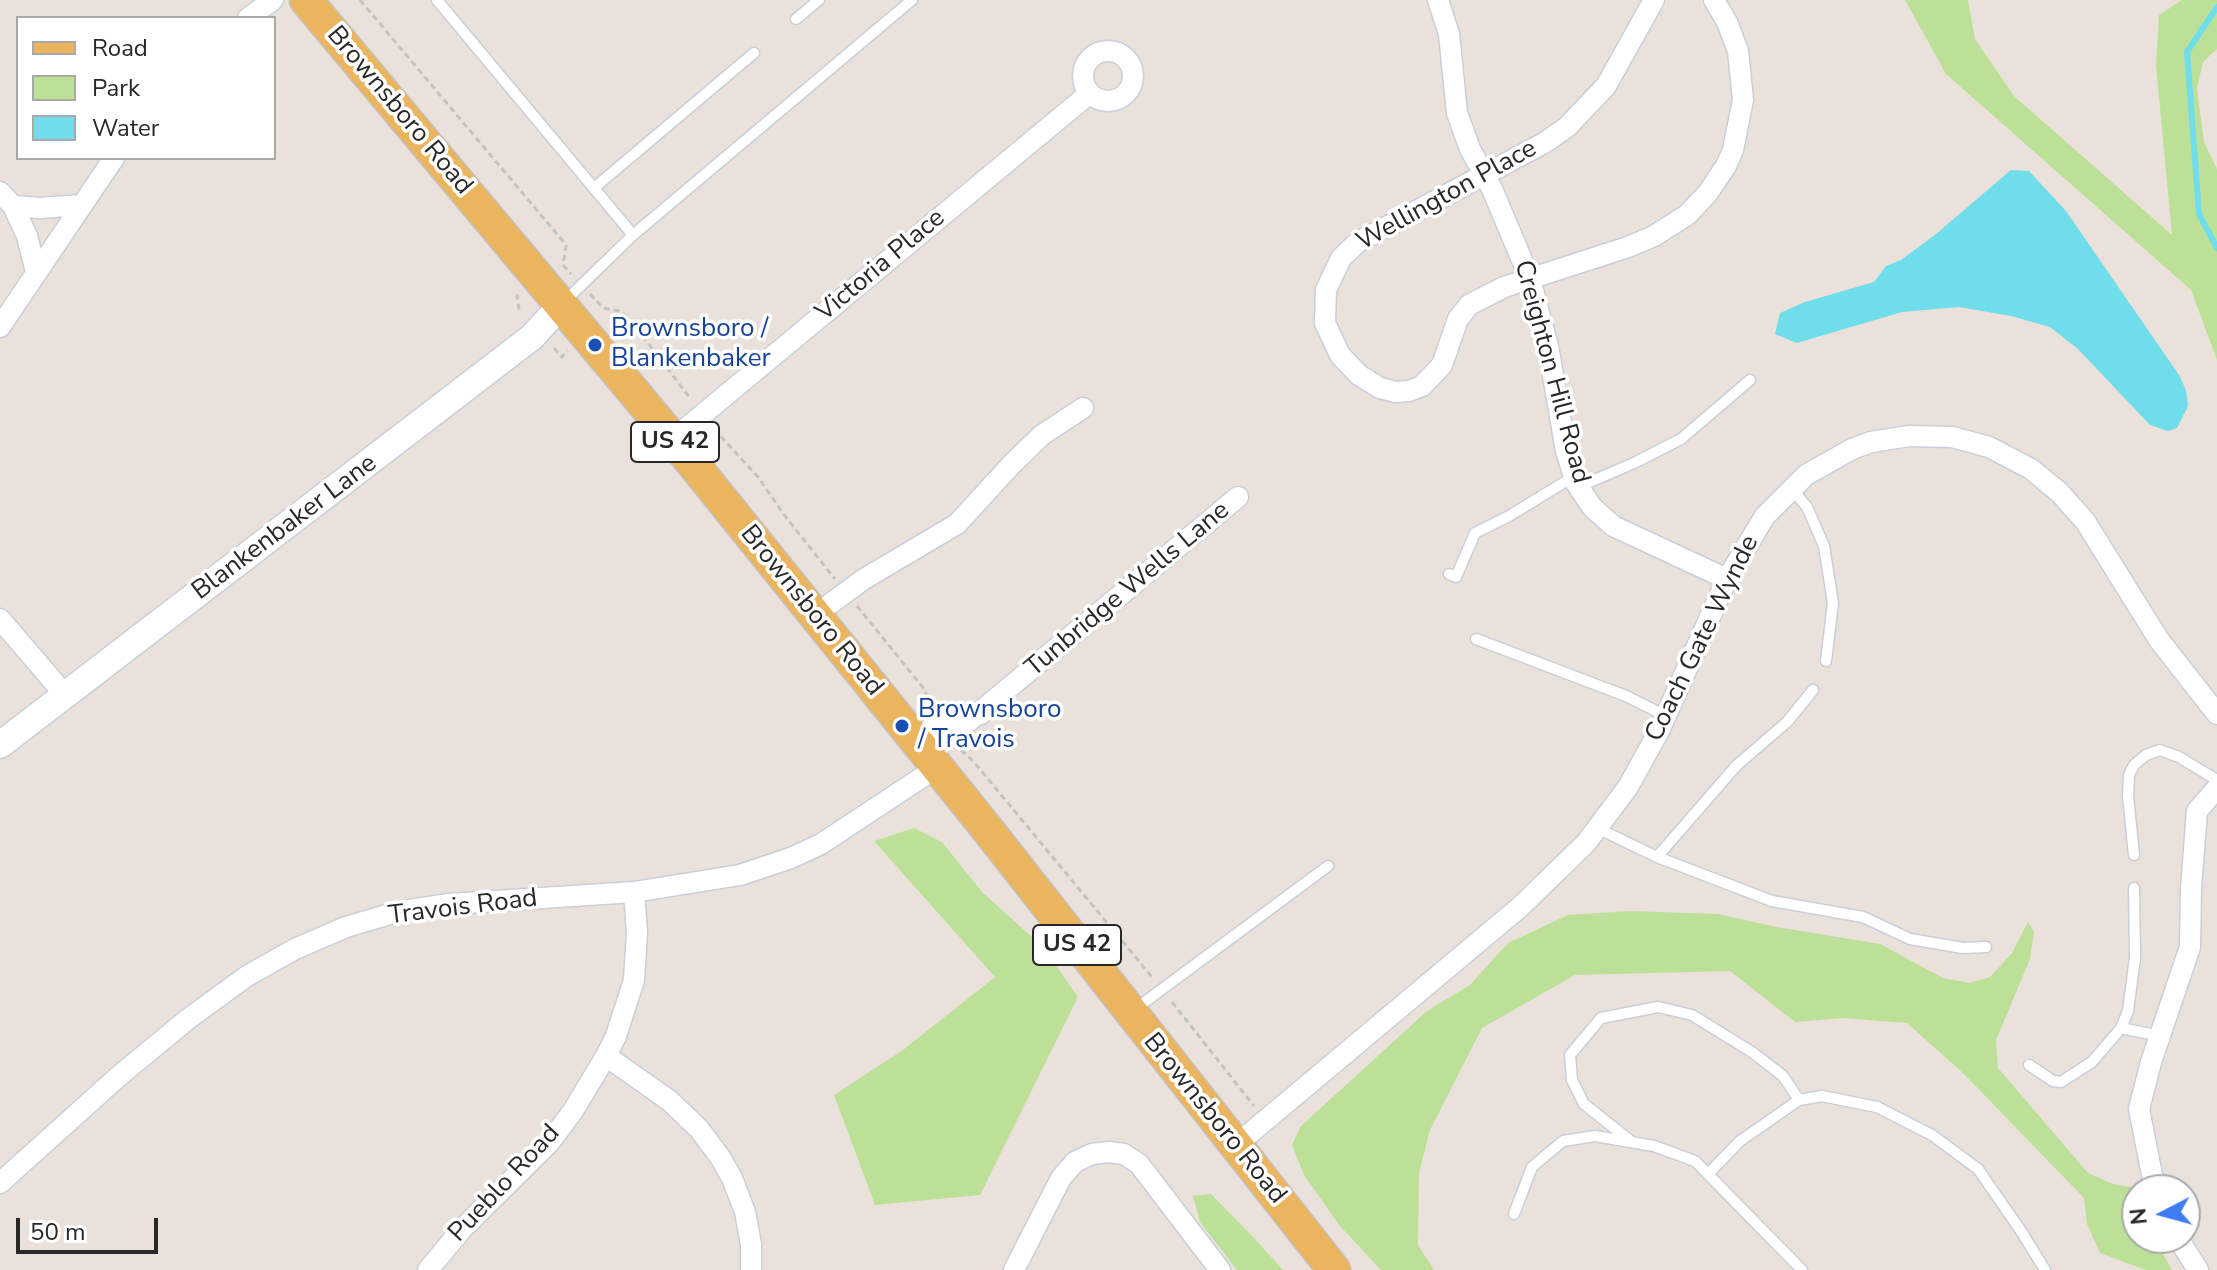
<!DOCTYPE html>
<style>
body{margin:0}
#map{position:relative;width:2217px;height:1270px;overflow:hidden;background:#eae1da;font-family:"Nunito Sans",sans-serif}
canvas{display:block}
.legend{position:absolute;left:16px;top:16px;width:260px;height:144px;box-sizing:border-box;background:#fff;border:2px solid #a9a9a9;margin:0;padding:10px 14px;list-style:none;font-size:24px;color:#282828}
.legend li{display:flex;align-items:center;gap:16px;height:40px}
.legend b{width:40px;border:2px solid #a9a9a9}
.north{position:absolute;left:2121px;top:1174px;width:80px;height:80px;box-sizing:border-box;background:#fff;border:2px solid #a9a9a9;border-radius:50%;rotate:264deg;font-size:22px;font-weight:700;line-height:32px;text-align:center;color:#282828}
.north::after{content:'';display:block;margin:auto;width:28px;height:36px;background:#3e7df3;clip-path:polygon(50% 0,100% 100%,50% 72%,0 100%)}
.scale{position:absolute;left:16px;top:1218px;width:142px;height:36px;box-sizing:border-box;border:4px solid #282828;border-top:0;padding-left:10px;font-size:24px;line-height:28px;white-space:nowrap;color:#282828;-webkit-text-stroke:6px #fff;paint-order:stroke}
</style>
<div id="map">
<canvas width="2217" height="1270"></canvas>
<ul class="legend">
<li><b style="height:10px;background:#ebb45e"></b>Road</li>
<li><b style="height:22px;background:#bce098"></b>Park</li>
<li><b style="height:22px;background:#70ddea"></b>Water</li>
</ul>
<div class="north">N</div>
<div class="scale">50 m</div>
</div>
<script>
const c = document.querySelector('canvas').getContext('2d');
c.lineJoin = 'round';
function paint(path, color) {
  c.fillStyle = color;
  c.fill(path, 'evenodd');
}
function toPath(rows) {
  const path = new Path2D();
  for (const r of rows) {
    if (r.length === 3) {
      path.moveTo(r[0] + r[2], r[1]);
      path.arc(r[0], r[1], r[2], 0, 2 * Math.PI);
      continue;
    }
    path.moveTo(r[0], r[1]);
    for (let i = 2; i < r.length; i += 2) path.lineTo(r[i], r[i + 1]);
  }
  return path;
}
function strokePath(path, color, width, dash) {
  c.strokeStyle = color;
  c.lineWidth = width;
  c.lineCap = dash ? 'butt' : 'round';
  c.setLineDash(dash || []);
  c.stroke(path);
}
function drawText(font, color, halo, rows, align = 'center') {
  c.font = font + ' "Nunito Sans",sans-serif';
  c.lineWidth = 7;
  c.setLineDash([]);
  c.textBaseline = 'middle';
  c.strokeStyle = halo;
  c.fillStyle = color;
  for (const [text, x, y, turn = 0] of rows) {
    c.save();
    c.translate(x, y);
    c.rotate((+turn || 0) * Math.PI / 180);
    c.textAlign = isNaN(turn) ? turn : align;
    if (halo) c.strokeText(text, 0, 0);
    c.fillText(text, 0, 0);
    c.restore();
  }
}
paint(toPath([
 [1905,0,1968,0,1975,39,2014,96,2172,235,2156,65,2159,15,2182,0,2217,0,2217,49,2203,62,2197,88,2204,142,2217,169,2217,360,2191,290,1946,74],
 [914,828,942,842,982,892,1043,947,1078,997,980,1195,875,1205,834,1095,903,1050,995,977,874,841],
 [1631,911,1718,914,1776,927,1880,944,1943,978,1970,983,1990,977,2012,953,2028,922,2034,932,2030,959,1996,1040,1998,1068,2088,1173,2113,1184,2136,1188,2137,1238,2154,1238,2172,1270,2146,1270,2100,1253,2087,1224,2084,1198,1964,1074,1907,1023,1842,1018,1795,1022,1730,971,1575,975,1482,1028,1430,1130,1419,1173,1418,1245,1434,1270,1381,1270,1340,1226,1304,1175,1292,1145,1301,1126,1427,1011,1470,985,1508,943,1568,915],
 [1211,1194,1254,1238,1283,1270,1237,1270,1200,1222,1193,1196]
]), '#bce098');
paint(toPath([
 [2011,170,2029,171,2066,211,2179,375,2186,390,2188,406,2177,428,2168,431,2150,425,2078,349,2050,327,2011,316,1959,307,1902,312,1797,343,1775,334,1780,313,1805,302,1874,282,1886,266,1901,260,1936,234]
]), '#70ddea');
strokePath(toPath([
 [2217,7,2187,52,2199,214,2217,248]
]), '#70ddea', 6);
const service = toPath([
 [437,0,633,235],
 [796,19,819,0],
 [594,188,754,53],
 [564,302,633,235,912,0],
 [1578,487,1634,463,1681,439,1750,380],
 [1791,488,1807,507,1824,546,1833,603,1826,661],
 [1449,574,1456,577,1475,533,1509,516,1573,477],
 [1476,639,1626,696,1666,716],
 [1597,828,1657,857,1772,901,1863,917,1910,939,1963,948,1986,947],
 [2134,855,2128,796,2129,775,2134,765,2146,755,2160,750,2179,757,2217,780],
 [1657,857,1736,766,1787,722,1813,690],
 [2134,888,2135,958,2128,1011,2121,1028,2160,1036],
 [1134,1010,1328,866],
 [2029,1065,2053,1081,2061,1082,2092,1062,2121,1028],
 [1632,1142,1584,1104,1572,1080,1570,1055,1601,1018,1658,1007,1692,1015,1752,1052,1783,1076,1799,1100],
 [1708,1174,1740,1141,1799,1100,1822,1096,1877,1107,1932,1135,1978,1169,2021,1231,2045,1270],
 [1514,1214,1532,1167,1563,1141,1595,1136,1654,1146,1695,1161,1802,1270]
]);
const minor = toPath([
 [1438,0,1449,34,1457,113,1470,149,1492,189,1530,279,1548,346,1566,451,1576,483,1592,507,1613,526,1727,579],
 [1654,0,1606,86,1567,127,1544,143,1358,242,1341,258,1326,290,1325,323,1340,355,1359,375,1380,388,1396,392,1409,391,1422,386,1442,365,1458,319,1469,305,1504,287,1628,247,1654,236,1687,215,1707,194,1726,166,1733,150,1743,100,1738,51,1727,22,1714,0],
 [248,18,273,0],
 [1108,76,25],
 [0,192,13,206,27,236,36,272],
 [13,206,40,208,82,205],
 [0,327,114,158],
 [673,439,1090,93],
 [815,615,864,579,957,524,1012,464,1042,435,1083,408],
 [0,619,65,695],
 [914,740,949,716,981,714],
 [927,756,1238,497],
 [606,1056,670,1101,699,1129,720,1157,732,1178,745,1212,751,1244,751,1270],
 [1236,1145,1520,907,1586,843,1628,787,1659,731,1727,579,1765,516,1806,475,1852,449,1871,442,1909,436,1952,437,1989,447,2031,469,2059,492,2085,521,2159,640,2217,714],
 [0,1183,119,1076,188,1019,247,976,295,949,346,927,397,912,449,904,634,892,740,875,791,858,821,844,936,768],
 [2155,1190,2139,1109,2151,1062,2190,947,2191,888,2197,811,2217,788],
 [2178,1238,2198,1270],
 [428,1270,462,1229,549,1143,573,1111,606,1056,616,1036,634,980,637,933,634,892],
 [1014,1270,1061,1178,1075,1162,1092,1154,1109,1152,1124,1154,1139,1164,1220,1270]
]);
const tertiary = toPath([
 [0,745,532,337,562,304]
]);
const primary = toPath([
 [306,0,673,439,984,825,1334,1270]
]);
strokePath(service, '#c9cfda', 13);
strokePath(minor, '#c9cfda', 23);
strokePath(tertiary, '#c9cfda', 29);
strokePath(primary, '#c3c3c3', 35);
strokePath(toPath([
 [360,0,562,240,566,246,563,265],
 [563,265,571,274],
 [590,294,603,308,619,311,628,317,690,398],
 [519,295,517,296,519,309,522,312],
 [554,348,562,357,567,350],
 [714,429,758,477,785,516,835,579],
 [857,606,925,690,929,706],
 [961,750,973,761,1152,977],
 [1172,1002,1254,1106]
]), '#c3c3c3', 3, [6, 4]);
strokePath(service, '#fff', 10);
strokePath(minor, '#fff', 20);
strokePath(tertiary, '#fff', 26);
strokePath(primary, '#ebb45e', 32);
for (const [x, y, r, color] of [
 [595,345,8,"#1a4fb4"],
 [902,726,8,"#1a4fb4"]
]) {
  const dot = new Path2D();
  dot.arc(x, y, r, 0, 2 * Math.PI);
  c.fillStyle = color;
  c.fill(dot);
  strokePath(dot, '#fff', 3);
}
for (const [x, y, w] of [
 [675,442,88],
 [1077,945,88]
]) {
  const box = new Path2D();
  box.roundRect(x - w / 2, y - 20, w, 40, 6);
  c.fillStyle = '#fff';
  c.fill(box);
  strokePath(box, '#282828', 2);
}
drawText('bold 24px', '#282828', null, [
 ["US 42",675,442],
 ["US 42",1077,945]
]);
drawText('26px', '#282828', '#fff', [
 ["Brownsboro Road",399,111,50],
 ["Wellington Place",1447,196,-29],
 ["Victoria Place",881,266,-40],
 ["Creighton Hill Road",1551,372,75],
 ["Blankenbaker Lane",285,528,-37],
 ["Tunbridge Wells Lane",1128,590,-40],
 ["Brownsboro Road",811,611,51],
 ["Coach Gate Wynde",1703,639,-64],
 ["Travois Road",463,908,-7],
 ["Brownsboro Road",1214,1119,51],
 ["Pueblo Road",505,1184,-47]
]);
drawText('26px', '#164399', '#fff', [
 ["Brownsboro /",611,330],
 ["Blankenbaker",611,360],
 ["Brownsboro",918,711],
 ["/ Travois",918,741]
], 'left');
</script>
